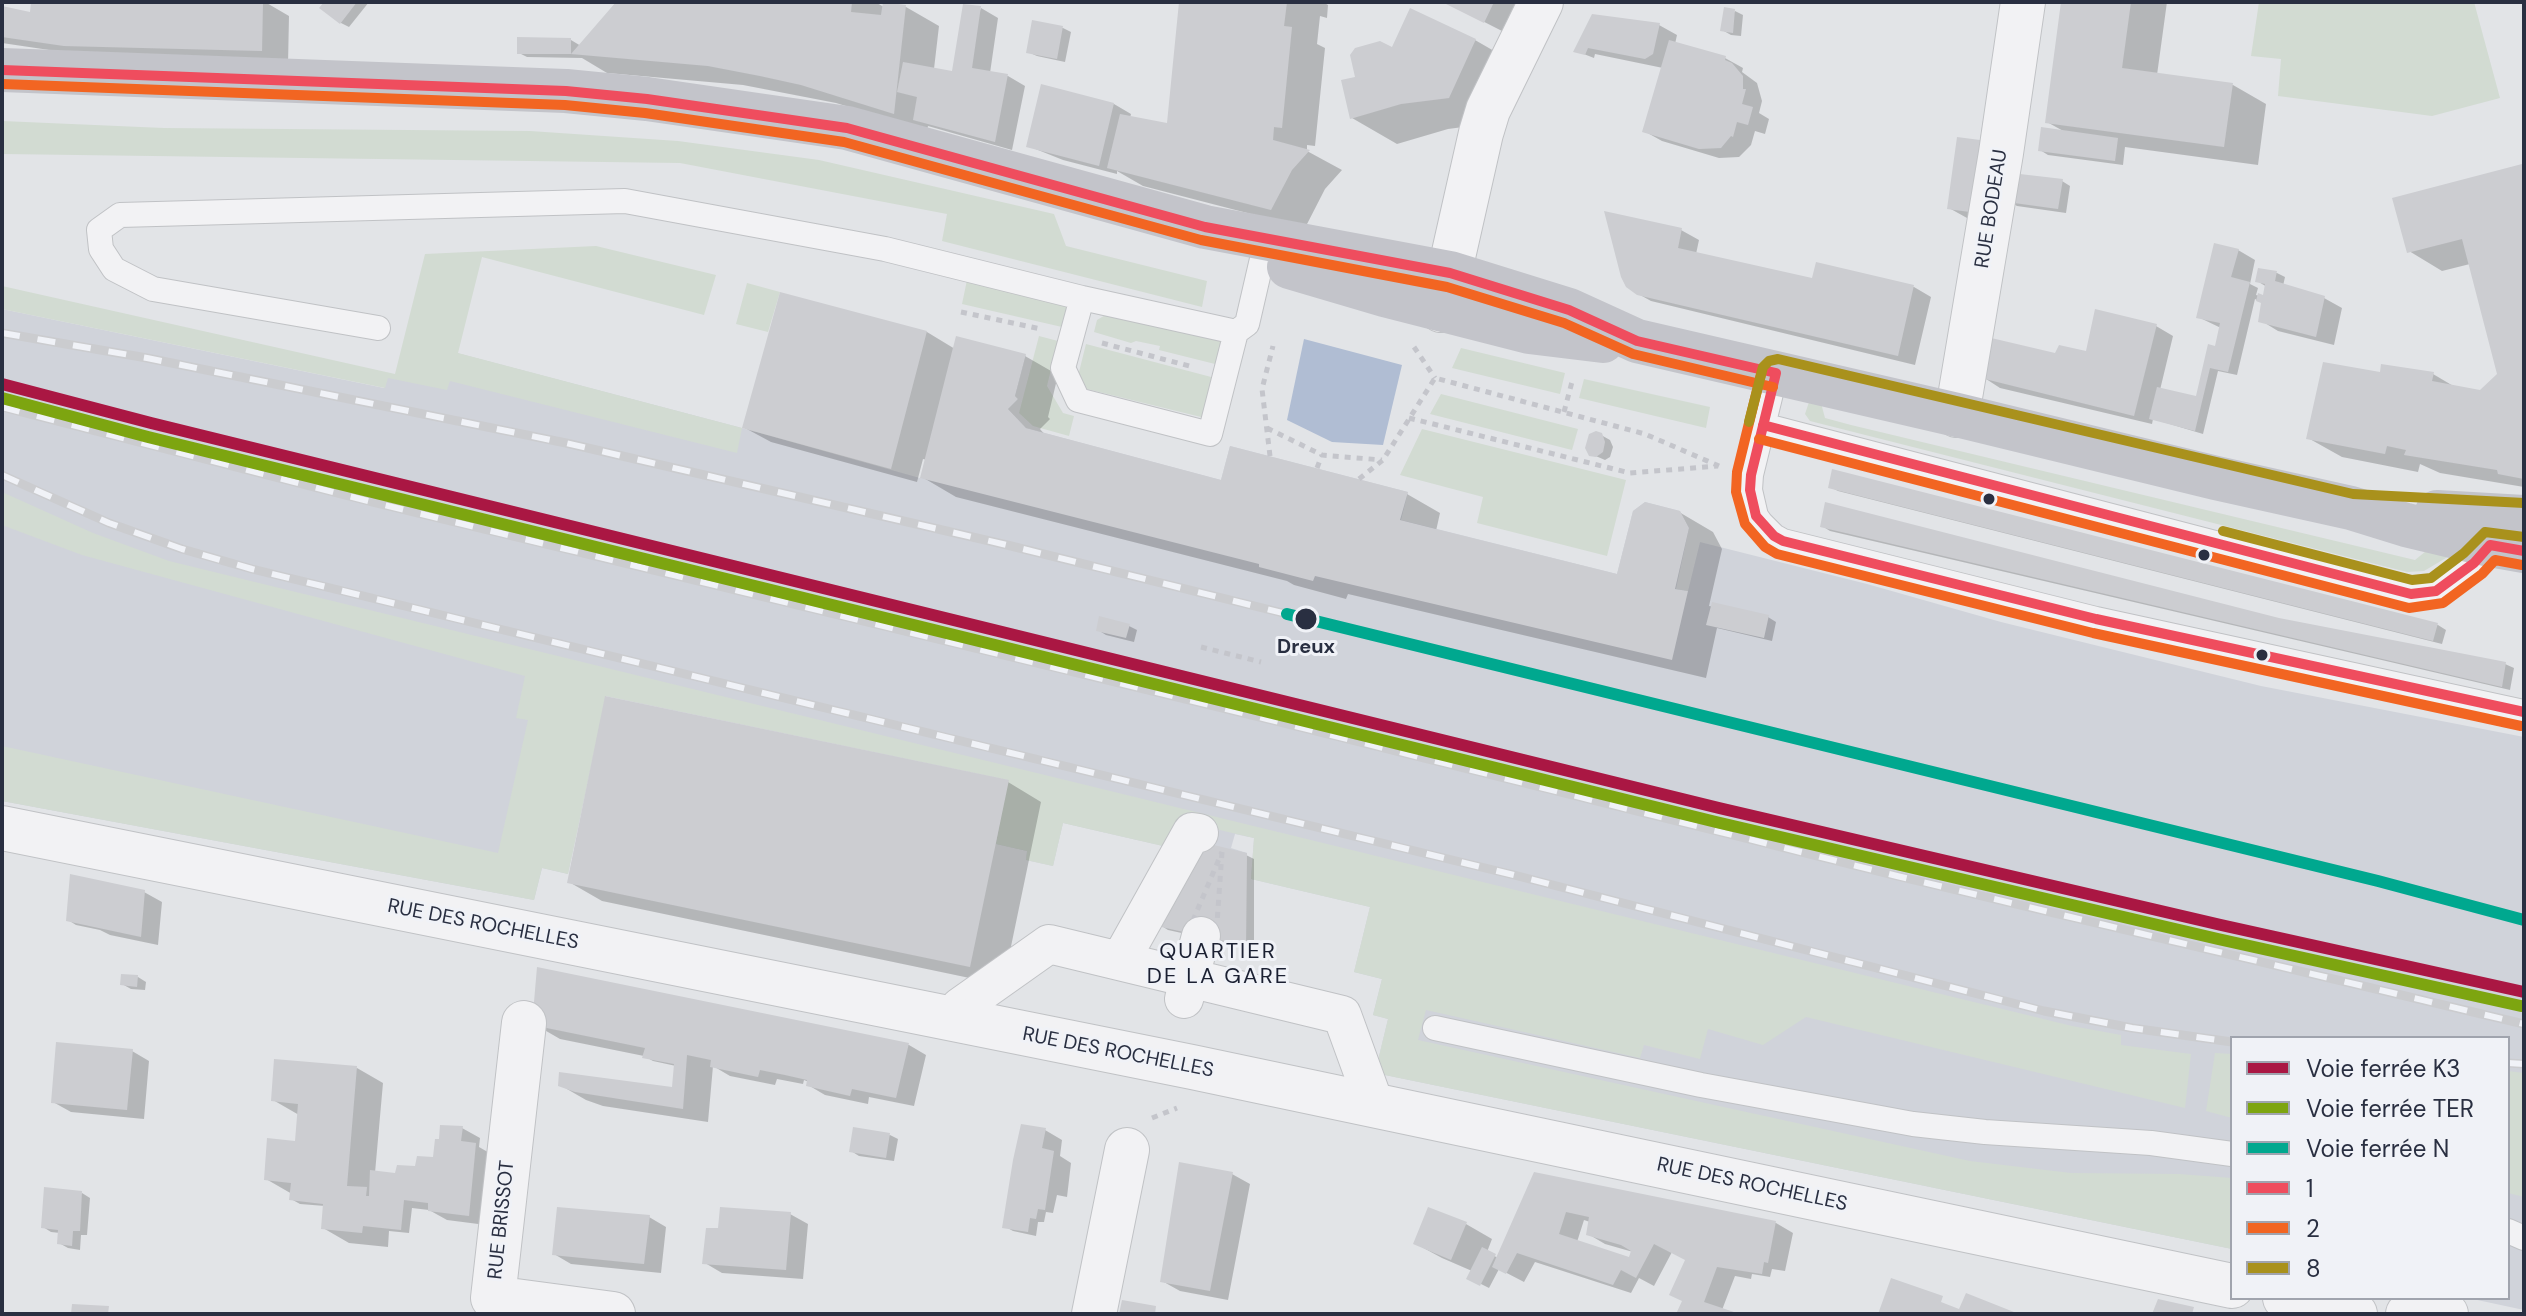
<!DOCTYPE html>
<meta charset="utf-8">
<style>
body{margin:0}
#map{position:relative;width:2526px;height:1316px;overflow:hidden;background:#e2e4e7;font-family:"DM Sans",sans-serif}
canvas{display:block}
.frame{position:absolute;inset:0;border:4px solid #292f41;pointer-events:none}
.legend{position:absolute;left:2230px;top:1036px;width:280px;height:264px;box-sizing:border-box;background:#f0f2f7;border:2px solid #a0a4ae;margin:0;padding:10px 14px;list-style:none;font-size:24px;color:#292f41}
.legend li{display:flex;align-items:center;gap:16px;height:40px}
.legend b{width:40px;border:2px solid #a0a4ae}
</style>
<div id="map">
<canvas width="2526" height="1316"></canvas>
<div class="frame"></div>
<ul class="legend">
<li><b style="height:10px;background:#aa1743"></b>Voie ferrée K3</li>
<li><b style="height:10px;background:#7da510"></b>Voie ferrée TER</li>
<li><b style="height:10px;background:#00a88f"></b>Voie ferrée N</li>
<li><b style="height:10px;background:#ef4d5e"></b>1</li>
<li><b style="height:10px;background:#f26522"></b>2</li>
<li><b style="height:10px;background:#a9911c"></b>8</li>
</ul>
</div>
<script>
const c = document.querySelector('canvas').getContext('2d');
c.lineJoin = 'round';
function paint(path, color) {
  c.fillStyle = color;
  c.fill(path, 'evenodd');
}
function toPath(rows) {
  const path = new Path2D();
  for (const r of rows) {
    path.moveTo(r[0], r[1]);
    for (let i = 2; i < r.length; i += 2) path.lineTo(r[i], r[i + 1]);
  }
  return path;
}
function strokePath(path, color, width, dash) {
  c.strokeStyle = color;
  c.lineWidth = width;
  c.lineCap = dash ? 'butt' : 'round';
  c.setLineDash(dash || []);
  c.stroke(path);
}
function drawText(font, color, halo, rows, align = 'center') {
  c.font = font + ' "DM Sans",sans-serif';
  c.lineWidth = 6;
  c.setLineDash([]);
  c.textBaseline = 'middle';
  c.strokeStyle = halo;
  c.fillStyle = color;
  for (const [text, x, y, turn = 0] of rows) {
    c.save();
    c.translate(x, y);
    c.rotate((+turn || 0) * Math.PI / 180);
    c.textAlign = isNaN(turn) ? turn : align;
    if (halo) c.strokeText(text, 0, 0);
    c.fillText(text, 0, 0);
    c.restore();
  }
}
paint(toPath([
 [2,309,384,388,387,378,457,353,742,428,920,478,1026,354,1015,396,1018,399,1008,409,1026,428,1221,480,1230,446,1408,492,1401,520,1617,574,1633,511,1645,502,1680,511,1689,528,1676,589,1688,591,1700,542,1867,584,2001,622,2261,686,2524,737,2524,1310,2468,1298,2508,1298,2508,1038,2232,1038,2232,1249,1375,1073,1388,1019,1373,1015,1382,979,1354,972,1370,907,1251,879,1254,838,1235,834,1231,848,1247,853,1234,928,1197,841,1215,845,1219,830,1181,821,1163,846,1063,823,1053,866,1026,860,1027,851,996,844,1008,780,606,696,568,874,542,868,534,900,2,801]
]), '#d0d3da');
paint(toPath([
 [2259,2,2474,2,2500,98,2432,116,2278,96,2281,59,2251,56],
 [2,121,164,128,530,131,678,141,819,160,1054,214,1066,246,1207,281,1202,307,942,241,947,214,680,163,2,154],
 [596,246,716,275,704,315,482,257,458,353,742,428,737,453,450,381,447,390,388,378,385,388,2,309,2,286,395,374,425,254],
 [967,280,1068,305,1062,327,962,304],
 [747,283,780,292,768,332,736,324],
 [1107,314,1224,342,1219,365,1159,350,1160,346,1136,341,1131,343,1094,332,1097,320],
 [1039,336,1058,341,1047,386,1063,413,1074,416,1069,436,1033,426,1019,413],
 [1086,344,1215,378,1205,418,1087,389,1078,376],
 [1461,348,1565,373,1560,394,1452,368],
 [1584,379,1710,407,1706,428,1579,398],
 [1441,394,1578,429,1572,450,1430,414],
 [1809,402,1821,403,1825,418,1851,425,2415,560,2431,547,2456,552,2424,571,2407,572,1810,421,1805,414],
 [1422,429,1626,480,1607,556,1477,523,1483,497,1400,475],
 [2,492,93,533,169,561,2072,1026,2121,1035,2121,1045,2191,1054,2185,1108,1806,1017,1763,1045,1708,1029,1700,1059,1644,1045,1640,1058,1426,1010,1418,1040,1970,1161,2071,1173,2179,1174,2232,1178,2232,1249,1375,1073,1388,1019,1373,1015,1382,979,1354,972,1370,907,1251,879,1254,838,1181,821,1163,846,1063,823,1053,866,1026,860,1027,851,996,844,1008,780,606,696,568,874,542,868,534,900,2,801,2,746,498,853,528,720,516,718,525,676,82,555,2,525],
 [2215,1053,2232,1054,2232,1118,2206,1111],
 [2508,1071,2524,1073,2524,1197,2508,1193]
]), '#d2dbd2');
paint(toPath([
 [1304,339,1402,365,1383,445,1332,442,1287,420]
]), '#b0bdd3');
paint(toPath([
 [33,2,265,2,289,16,288,65,83,55,2,43,2,8,31,14],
 [327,2,369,2,349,27,341,23],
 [619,2,875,2,884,7,906,7,939,26,934,69,954,73,981,8,998,18,990,73,1008,76,1025,86,1012,150,928,126,927,131,836,103,743,85,607,73,582,58,527,57,519,53,571,40,581,46],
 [1181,2,1323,2,1328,5,1327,18,1320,16,1317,44,1325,48,1315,146,1307,145,1307,151,1342,170,1325,189,1305,228,1143,186,1117,171,1117,174,1063,160,1028,146,1114,104,1131,114,1130,118,1169,126],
 [1445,2,1516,2,1502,31],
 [2063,2,2167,2,2157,75,2233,85,2266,104,2258,165,2125,147,2123,165,2048,155,2040,150,2065,132,2047,122],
 [1735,11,1743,15,1741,36,1731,35,1722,30],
 [1034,23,1063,28,1071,32,1065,62,1037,56,1028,52],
 [1659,25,1677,35,1675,44,1725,58,1743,68,1742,72,1757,83,1762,101,1759,113,1769,119,1765,134,1755,131,1751,145,1739,157,1719,158,1662,141,1644,131,1663,68,1595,54,1594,58,1576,51],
 [1475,40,1520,66,1494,123,1448,129,1397,144,1352,118,1357,79,1393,50],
 [1991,144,1995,222,1967,218,1949,208],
 [2522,166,2524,167,2524,487,2440,473,2420,464,2418,472,2342,457,2308,438,2382,374,2433,374,2455,387,2481,392,2500,375,2470,264,2442,271,2409,251],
 [2062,181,2070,186,2066,213,2017,206,2009,201],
 [1681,230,1699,240,1696,254,1814,280,1914,287,1931,297,1915,365,1651,301,1633,291],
 [2238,250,2255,260,2250,284,2258,288,2256,295,2264,297,2267,287,2257,281,2259,270,2277,273,2285,277,2283,286,2324,298,2342,308,2334,345,2278,331,2260,320,2263,303,2255,299,2237,375,2218,371,2203,434,2153,419,2152,424,2000,388,1983,377,2087,353,2156,326,2173,336,2160,390,2197,398,2217,348,2221,328,2198,317],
 [781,294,927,332,955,349,1025,356,1058,375,1048,417,1050,419,1040,429,1046,436,1223,483,1407,494,1440,513,1436,531,1619,577,1679,512,1713,532,1722,549,1709,606,1768,617,1776,622,1772,641,1717,628,1706,678,1348,594,1346,599,1294,585,1287,581,956,497,922,477,927,460,923,459,917,482,771,442,745,428],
 [1601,435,1610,440,1613,447,1610,457,1605,460,1591,454],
 [1834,471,2438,625,2446,630,2442,644,1838,491,1830,487],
 [1822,526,2279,620,2505,664,2514,668,2510,690,1830,531],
 [1129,626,1137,630,1134,642,1106,635,1098,630],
 [1008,782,1041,802,1003,985,602,901,569,882],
 [1246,855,1254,859,1254,949,1168,930,1160,925],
 [144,892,162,902,158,945,110,935,100,930,76,925,68,920],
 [138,977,146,982,145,990,131,989,122,984],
 [534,1024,909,1045,926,1055,914,1106,869,1097,868,1104,825,1095,808,1085,809,1082,804,1080,803,1084,777,1079,775,1085,730,1076,713,1066,708,1122,603,1106,586,1100,560,1085,674,1089,676,1066,653,1061,644,1056,560,1039],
 [132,1051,149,1061,144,1119,71,1112,53,1102],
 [357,1068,383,1083,375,1173,397,1175,434,1159,462,1128,480,1138,479,1147,493,1155,486,1225,447,1220,429,1210,412,1208,409,1233,389,1231,388,1247,349,1243,323,1228,325,1206,300,1204,291,1199,292,1194,266,1179,296,1143,299,1115,273,1100],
 [1045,1130,1062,1140,1060,1156,1071,1163,1067,1197,1057,1195,1053,1213,1046,1212,1044,1222,1038,1222,1036,1236,1013,1231,1004,1226],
 [890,1135,898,1139,894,1161,859,1156,851,1151],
 [1232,1174,1250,1184,1228,1300,1180,1291,1162,1281],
 [1535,1174,1776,1223,1793,1233,1785,1271,1772,1269,1770,1277,1752,1274,1751,1279,1735,1276,1722,1310,1735,1314,1678,1314,1684,1302,1688,1260,1672,1252,1654,1286,1639,1278,1631,1293,1535,1262,1524,1282,1499,1269,1489,1288,1469,1278,1472,1271,1442,1258,1416,1244,1466,1224,1492,1239,1487,1252,1498,1258],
 [1584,1220,1590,1222,1588,1234,1605,1244,1633,1252,1630,1259,1577,1242],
 [82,1193,90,1198,87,1235,81,1235,80,1250,68,1248,59,1243,60,1233,51,1232,43,1227],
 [790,1214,808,1224,803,1279,722,1273,705,1263,720,1231],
 [649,1217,666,1227,661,1273,571,1264,554,1254]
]), '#0003');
paint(toPath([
 [31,2,263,2,262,51,64,46,2,37,2,6,30,12],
 [324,2,357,2,340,24,319,8],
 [616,2,852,2,851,12,881,15,883,2,906,5,894,114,801,85,760,76,708,66,571,54],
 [1179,2,1287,2,1284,26,1292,27,1282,128,1274,127,1273,140,1310,150,1292,170,1271,210,1107,168,1120,114,1167,123],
 [1442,2,1494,2,1484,23],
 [2061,2,2131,2,2122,68,2233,83,2224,147,2045,123],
 [963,4,981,6,972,68,1008,74,995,142,913,120,917,97,897,92,903,62,952,71],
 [1724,7,1735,9,1733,33,1720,31],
 [1410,8,1476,39,1449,98,1401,104,1350,119,1341,80,1355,77,1350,55,1355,48,1380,41,1392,47],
 [1592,14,1660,23,1653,54,1645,59,1588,48,1585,55,1573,52],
 [1032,20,1063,26,1057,59,1026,53],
 [517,37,571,38,571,54,517,54],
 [1669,40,1726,56,1725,60,1732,63,1743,76,1743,89,1746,89,1742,104,1753,107,1748,125,1737,122,1733,137,1731,136,1721,148,1699,149,1642,132],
 [1041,84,1114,103,1099,166,1026,147],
 [1983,120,1990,121,1978,213,1947,209,1957,137,1980,140],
 [2041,127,2118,138,2115,161,2038,151],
 [2522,164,2524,172,2524,479,2498,474,2497,470,2404,455,2406,450,2387,446,2385,454,2306,439,2323,362,2380,372,2381,364,2434,372,2432,381,2480,390,2497,374,2462,239,2407,253,2392,198],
 [2011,173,2063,179,2058,209,2007,202],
 [1604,211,1682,228,1678,248,1812,278,1816,262,1914,285,1898,356,1637,295,1626,287,1621,277],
 [2214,243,2239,249,2231,277,2250,282,2228,372,2210,368,2195,431,2149,419,2157,387,2196,396,2208,344,2215,346,2220,323,2196,318],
 [2258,268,2277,271,2275,281,2325,296,2316,337,2258,322,2261,303,2256,301,2258,293,2263,295,2265,284,2255,282],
 [780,292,927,331,891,469,742,428],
 [2095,309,2157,324,2134,416,1981,378,1987,337,2055,353,2059,345,2086,351],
 [956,336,1026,354,1015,396,1018,399,1008,409,1026,428,1221,480,1230,446,1408,492,1400,520,1617,574,1633,511,1645,502,1680,511,1689,528,1675,589,1688,591,1672,660,1315,576,1313,581,1259,567,1259,564,920,478],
 [1596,431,1602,433,1605,442,1603,452,1596,457,1589,456,1585,448,1589,434],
 [1832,469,2438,623,2433,641,1828,488],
 [1825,502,2279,618,2506,662,2502,687,1820,527],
 [1712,602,1769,615,1764,638,1706,625],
 [1099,616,1130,624,1126,638,1096,631],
 [605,696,1009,780,970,967,567,883],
 [1197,841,1247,853,1246,946,1157,926],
 [70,874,145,890,141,937,66,921],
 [537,967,909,1043,896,1098,852,1089,850,1096,806,1086,807,1080,785,1075,760,1070,758,1077,710,1067,711,1060,687,1055,683,1109,575,1092,558,1086,559,1072,672,1087,674,1064,642,1058,645,1048,532,1025],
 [121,974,138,975,137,987,120,985],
 [56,1042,133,1049,127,1110,51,1103],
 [274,1059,357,1066,347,1186,367,1187,366,1196,369,1196,370,1170,395,1173,397,1165,415,1166,417,1156,433,1157,435,1139,439,1139,440,1125,463,1126,461,1141,476,1143,469,1216,428,1211,428,1203,404,1200,401,1230,363,1226,362,1233,321,1229,323,1204,289,1200,291,1183,264,1180,267,1138,295,1141,298,1104,271,1101],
 [1021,1124,1046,1128,1042,1148,1054,1151,1045,1210,1038,1209,1036,1219,1030,1218,1028,1232,1002,1228,1013,1160],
 [853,1127,890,1133,886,1158,849,1152],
 [1179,1162,1233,1172,1210,1291,1160,1282],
 [1534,1172,1776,1221,1768,1263,1764,1262,1762,1274,1717,1267,1704,1302,1740,1314,1676,1314,1682,1301,1669,1295,1685,1260,1654,1244,1636,1278,1621,1270,1613,1285,1517,1253,1506,1274,1492,1267],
 [1566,1212,1589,1217,1586,1235,1621,1245,1631,1251,1629,1257,1559,1234],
 [44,1187,82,1191,80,1231,73,1231,72,1246,57,1244,58,1230,41,1228],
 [557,1207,650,1215,644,1264,552,1255],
 [720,1207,791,1212,786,1270,702,1264,706,1228,718,1228],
 [1428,1207,1467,1222,1451,1260,1413,1244],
 [1482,1247,1496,1254,1480,1286,1466,1279],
 [1891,1278,1943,1296,1941,1302,1959,1309,1966,1293,2019,1314,1878,1314],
 [2158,1299,2194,1307,2192,1314,2152,1314],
 [1122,1300,1156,1306,1155,1314,1119,1314],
 [72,1304,109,1306,108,1314,71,1314]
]), '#cccdd1');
const service = toPath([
 [1082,298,1063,368,1078,400,1210,434,1236,332,1247,324,1262,259],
 [378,328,153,289,114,269,101,249,99,230,120,215,625,201,885,249,1082,298,1236,332],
 [1776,373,1751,475,1750,490,1756,516,1761,523,1774,536,1783,541,2096,619,2524,712],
 [1763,425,2411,594,2436,591,2449,582,2474,563,2490,545],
 [1435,1028,1701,1085,1913,1124,1985,1132,2151,1143,2232,1154],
 [2508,1231,2524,1238]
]);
const pedestrian = toPath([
 [1120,961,1192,832,1199,833],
 [1184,999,1201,936],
 [960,1007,1049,944,1342,1015,1370,1092]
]);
const minor = toPath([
 [1957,415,2001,153,2023,2],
 [2,828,1192,1067,2232,1286],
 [524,1023,493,1298,613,1314],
 [2285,1298,2355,1314],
 [1094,1314,1127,1150],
 [2408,1314,2411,1312,2446,1314]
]);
const tertiary = toPath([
 [1441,310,1481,133,1488,110,1541,2]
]);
strokePath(service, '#c0c2c5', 26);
strokePath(pedestrian, '#c0c2c5', 40);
strokePath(minor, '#c0c2c5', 46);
strokePath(tertiary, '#c0c2c5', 46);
strokePath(toPath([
 [961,312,1041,329],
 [1102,343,1193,367],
 [1414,347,1435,378],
 [1564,412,1573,378],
 [1409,418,1630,473,1718,466],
 [1267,428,1322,455,1382,460],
 [1270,456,1262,389,1273,346],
 [1317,468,1322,455],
 [1359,479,1383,460,1435,378,1645,434,1719,466],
 [1201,647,1261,662],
 [1222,852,1217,923,1201,936,1194,918,1222,852],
 [1152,1118,1177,1108]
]), '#c4c5cb', 5, [6, 6]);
strokePath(service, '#f2f2f4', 24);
strokePath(pedestrian, '#f2f2f4', 38);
strokePath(minor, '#f2f2f4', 44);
strokePath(tertiary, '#f2f2f4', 44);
strokePath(toPath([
 [2,70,566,91,647,99,847,128,1205,227,1450,273,1569,310,1637,341,1957,415,2216,478,2351,508,2406,525,2490,545,2524,551],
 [1289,267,1384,295,1529,332,1603,341],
 [2437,512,2524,517]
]), '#c3c4ca', 44);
const rail = toPath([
 [2,333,147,358,566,443,1007,545,1287,614],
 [2,407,372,502,1267,719,1897,876,2524,1024],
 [2,475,109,523,182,549,252,569,1514,875,2044,1011,2132,1028,2232,1042],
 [2508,1063,2524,1064]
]);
strokePath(rail, '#cbcccf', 9);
strokePath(rail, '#f0f2f7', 6, [18]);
strokePath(toPath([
 [2,70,566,91,647,99,847,128,1205,227,1450,273,1569,310,1637,341,1776,373],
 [1776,373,1751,475,1750,490,1756,516,1774,536,1783,541,2096,619,2524,712],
 [1763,425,2411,594,2436,591,2474,563,2490,545,2524,551]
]), '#ef4d5e', 10);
strokePath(toPath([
 [2,84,565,105,645,113,844,142,1201,240,1447,287,1564,323,1633,354,1773,387],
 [1762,370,1737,472,1736,492,1745,524,1765,547,1777,554,2093,633,2521,726],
 [1759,439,2409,608,2443,603,2482,574,2495,560,2522,565]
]), '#f26522', 10);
strokePath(toPath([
 [1749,422,1763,367,1769,361,1778,359,2353,494,2524,503],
 [2223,531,2412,580,2431,578,2464,553,2485,532,2524,537]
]), '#a9911c', 10);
strokePath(toPath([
 [2,384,151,423,1719,808,2221,925,2524,992]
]), '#aa1743', 12);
strokePath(toPath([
 [2,398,148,437,1716,822,2218,939,2521,1006]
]), '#7da510', 12);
strokePath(toPath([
 [1287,614,2378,881,2524,920]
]), '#00a88f', 12);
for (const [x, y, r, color] of [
 [1989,499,7,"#292f41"],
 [2204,555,7,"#292f41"],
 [1306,619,12,"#292f41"],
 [2262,655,7,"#292f41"]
]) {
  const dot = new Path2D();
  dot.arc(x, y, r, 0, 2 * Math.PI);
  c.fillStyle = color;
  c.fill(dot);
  strokePath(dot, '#f0f2f7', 3);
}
drawText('20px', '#292f41', '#f0f2f7', [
 ["RUE BODEAU",1992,209,-81],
 ["RUE DES ROCHELLES",483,925,11],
 ["RUE DES ROCHELLES",1118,1053,11],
 ["RUE DES ROCHELLES",1752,1185,12],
 ["RUE BRISSOT",502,1220,-84]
]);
drawText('bold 20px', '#292f41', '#f0f2f7', [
 ["Dreux",1306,648]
]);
c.letterSpacing = '2px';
drawText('22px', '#1b2032', '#f0f2f7', [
 ["QUARTIER",1218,952],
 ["DE LA GARE",1218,977]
]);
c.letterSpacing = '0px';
</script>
